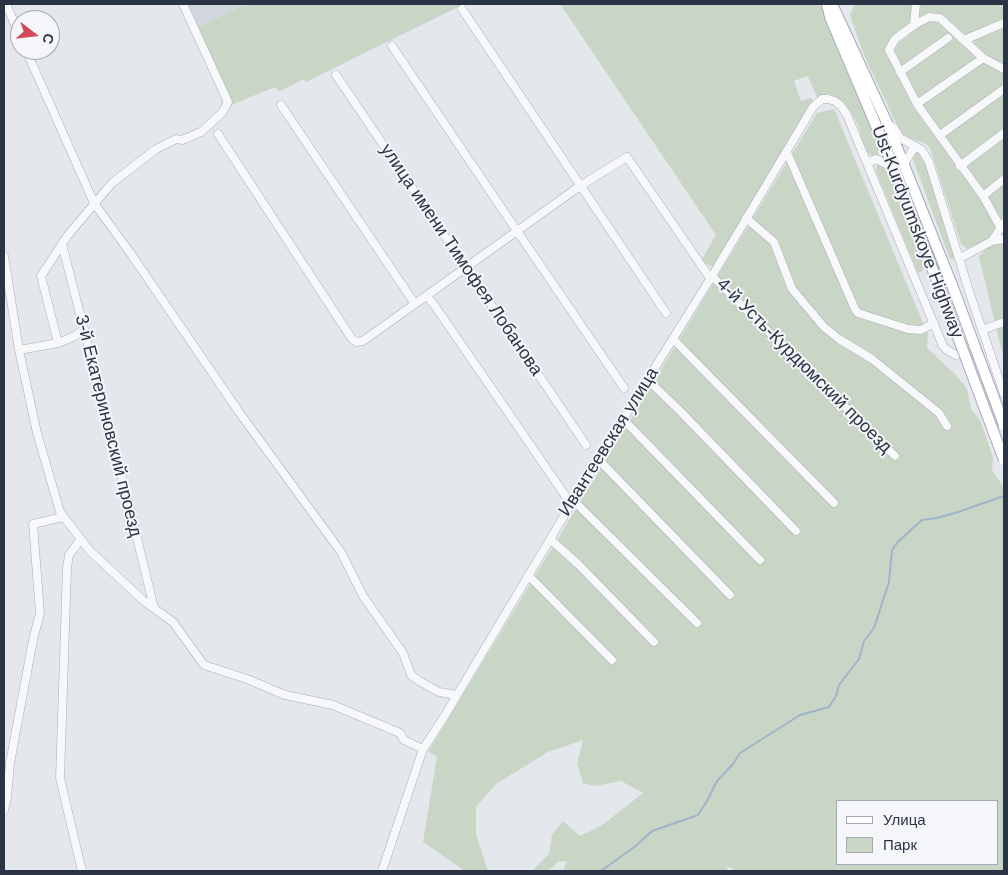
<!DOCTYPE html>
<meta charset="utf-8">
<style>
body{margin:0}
#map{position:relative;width:1008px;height:875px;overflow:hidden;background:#e4e7ec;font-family:Helvetica,sans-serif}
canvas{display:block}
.frame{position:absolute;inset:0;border:5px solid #2b3445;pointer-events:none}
.legend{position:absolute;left:836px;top:800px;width:162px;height:65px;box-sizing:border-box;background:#f4f6f9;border:1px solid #a4a8b1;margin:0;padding:6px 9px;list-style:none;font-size:15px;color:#2b3445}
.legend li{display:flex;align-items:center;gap:10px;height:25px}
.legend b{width:25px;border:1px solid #a4a8b1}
.north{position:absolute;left:10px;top:10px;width:50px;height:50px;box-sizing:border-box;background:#f4f6f9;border:1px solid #a4a8b1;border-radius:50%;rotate:106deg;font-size:14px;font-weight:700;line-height:20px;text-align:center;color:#2b3445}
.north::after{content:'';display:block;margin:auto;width:18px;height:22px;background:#d1495b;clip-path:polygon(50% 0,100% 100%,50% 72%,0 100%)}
</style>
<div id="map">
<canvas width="1008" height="875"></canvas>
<div class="frame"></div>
<ul class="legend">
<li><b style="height:6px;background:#fff"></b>Улица</li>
<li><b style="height:14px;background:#c9d6c5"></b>Парк</li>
</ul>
<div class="north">С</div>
</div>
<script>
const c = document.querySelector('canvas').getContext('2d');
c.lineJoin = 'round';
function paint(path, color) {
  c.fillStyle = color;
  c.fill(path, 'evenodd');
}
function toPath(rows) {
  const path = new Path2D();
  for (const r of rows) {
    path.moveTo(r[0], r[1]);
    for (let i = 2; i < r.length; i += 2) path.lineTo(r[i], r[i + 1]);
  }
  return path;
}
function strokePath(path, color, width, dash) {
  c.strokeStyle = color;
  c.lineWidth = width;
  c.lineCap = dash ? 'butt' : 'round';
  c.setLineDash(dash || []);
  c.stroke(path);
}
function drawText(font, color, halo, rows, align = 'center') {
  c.font = font + ' Helvetica,sans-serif';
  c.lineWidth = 4;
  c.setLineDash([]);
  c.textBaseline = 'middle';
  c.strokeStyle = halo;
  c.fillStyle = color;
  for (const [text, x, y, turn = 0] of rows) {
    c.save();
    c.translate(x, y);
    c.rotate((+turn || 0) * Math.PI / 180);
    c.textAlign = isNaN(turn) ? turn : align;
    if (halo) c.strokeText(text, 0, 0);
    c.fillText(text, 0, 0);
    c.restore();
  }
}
paint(toPath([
 [187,4,246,4,198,27]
]), '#d2d6de');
paint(toPath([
 [246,4,464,4,306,82,304,79,279,92,275,87,231,105,229,98,198,27],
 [560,4,821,4,877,137,879,150,878,155,872,156,864,149,860,131,855,119,844,102,829,94,817,97,808,76,794,81,801,101,810,98,814,101,714,265,711,266,701,261,716,235],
 [855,4,913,4,913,14,910,22,893,38,886,51,913,107,981,198,996,225,992,238,971,249,966,248,961,244,930,148,926,144,903,135,894,119,864,55,850,15],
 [919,4,1004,4,1004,21,969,34,965,34,948,21,918,19],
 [928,19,939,21,1004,73,1004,360,979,257,1004,227,918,100,898,63,894,50,899,42,908,36,915,27],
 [1004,26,1004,67,986,56,973,45,974,40,977,37],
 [834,109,928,335,927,348,955,374,967,389,971,409,980,420,993,457,992,470,1004,488,1004,871,736,871,727,866,728,871,563,871,567,861,558,862,548,871,532,871,549,854,552,835,563,821,580,836,601,826,643,793,621,781,595,786,583,783,577,764,583,740,548,752,496,784,476,807,476,834,488,871,465,871,423,842,437,756,428,752,817,113],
 [837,801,997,801,997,864,837,864],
 [917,151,920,152,927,162,956,259,950,259,912,157],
 [879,163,883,164,888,172,925,269,918,273,876,171,877,165]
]), '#c9d6c5');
strokePath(toPath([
 [601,871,637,845,652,831,698,815,707,801,717,781,733,764,740,753,800,715,829,707,836,696,839,685,859,659,864,641,874,628,889,582,892,550,898,542,913,528,922,520,937,518,958,512,1004,496]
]), '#9fb4cc', 2);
const minor = toPath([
 [6,4,20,36],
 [462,9,666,313],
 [914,25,916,4],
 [964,40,1004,23],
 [26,50,94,203,131,254,239,412,341,552,363,596,403,653,411,675,419,681,439,692,457,695],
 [900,72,948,38],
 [336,75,586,445],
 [917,104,983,58],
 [281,105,415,304],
 [889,125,894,128,900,138,922,150,929,162,970,294,1004,394],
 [218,134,352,339,357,342,363,341,517,231,392,46],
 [940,135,1004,89],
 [787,152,855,309,858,313,908,329,921,330,934,323],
 [867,163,876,159,894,168],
 [904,164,912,151,917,147],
 [960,166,1004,133],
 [983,196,1004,179],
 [746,218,774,242,792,289,824,327,839,339,872,359,939,413,947,426],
 [1001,228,983,196,917,104,889,50,895,39,914,25,929,17,940,18,983,58,1004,69],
 [992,241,1004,239],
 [62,244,127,497,154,608],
 [4,256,19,350,37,433,60,512,90,551,145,602,173,622,204,665,247,679,285,695,333,705,400,733,404,740,423,749],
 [960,258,992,241,1004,223],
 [712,276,895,456],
 [427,296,435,306,571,504],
 [982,330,1004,322],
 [673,339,834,503],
 [58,343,41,276,68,235,112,183,156,149,176,139,182,140,201,132,222,113,228,102,183,4],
 [19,350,58,343,75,336,84,329],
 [647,379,681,412,796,531],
 [624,388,517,231,580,186,627,157,710,278],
 [623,419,760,560],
 [598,459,730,595],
 [573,500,697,623],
 [81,539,69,555,67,568,60,778,82,871],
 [550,539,579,565,654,642],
 [528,575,612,660],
 [4,810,7,797,10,763,33,640,40,613,33,524,63,517],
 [382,871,423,749,444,717,598,459,712,276,813,107,822,99,828,99,835,101,841,106,847,115,943,346,947,350,956,355]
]);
const major = toPath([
 [827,4,830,17,894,168,940,289],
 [832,4,888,125,952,285]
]);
strokePath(minor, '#a9aeb7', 9);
strokePath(major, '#a3abb8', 12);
strokePath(minor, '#f7f8fa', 8);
strokePath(major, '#fff', 10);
const majorBridge = toPath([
 [952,285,1004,425],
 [940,289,1004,460]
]);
strokePath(majorBridge, '#a3abb8', 12, []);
strokePath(majorBridge, '#fff', 10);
drawText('18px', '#2b3445', '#f4f6f9', [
 ["Ust-Kurdyumskoye Highway",917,232,69],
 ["улица имени Тимофея Лобанова",461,260,56],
 ["4-й Усть-Курдюмский проезд",804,366,45],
 ["3-й Екатериновский проезд",108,426,76],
 ["Ивантеевская улица",609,442,-58]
]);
</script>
